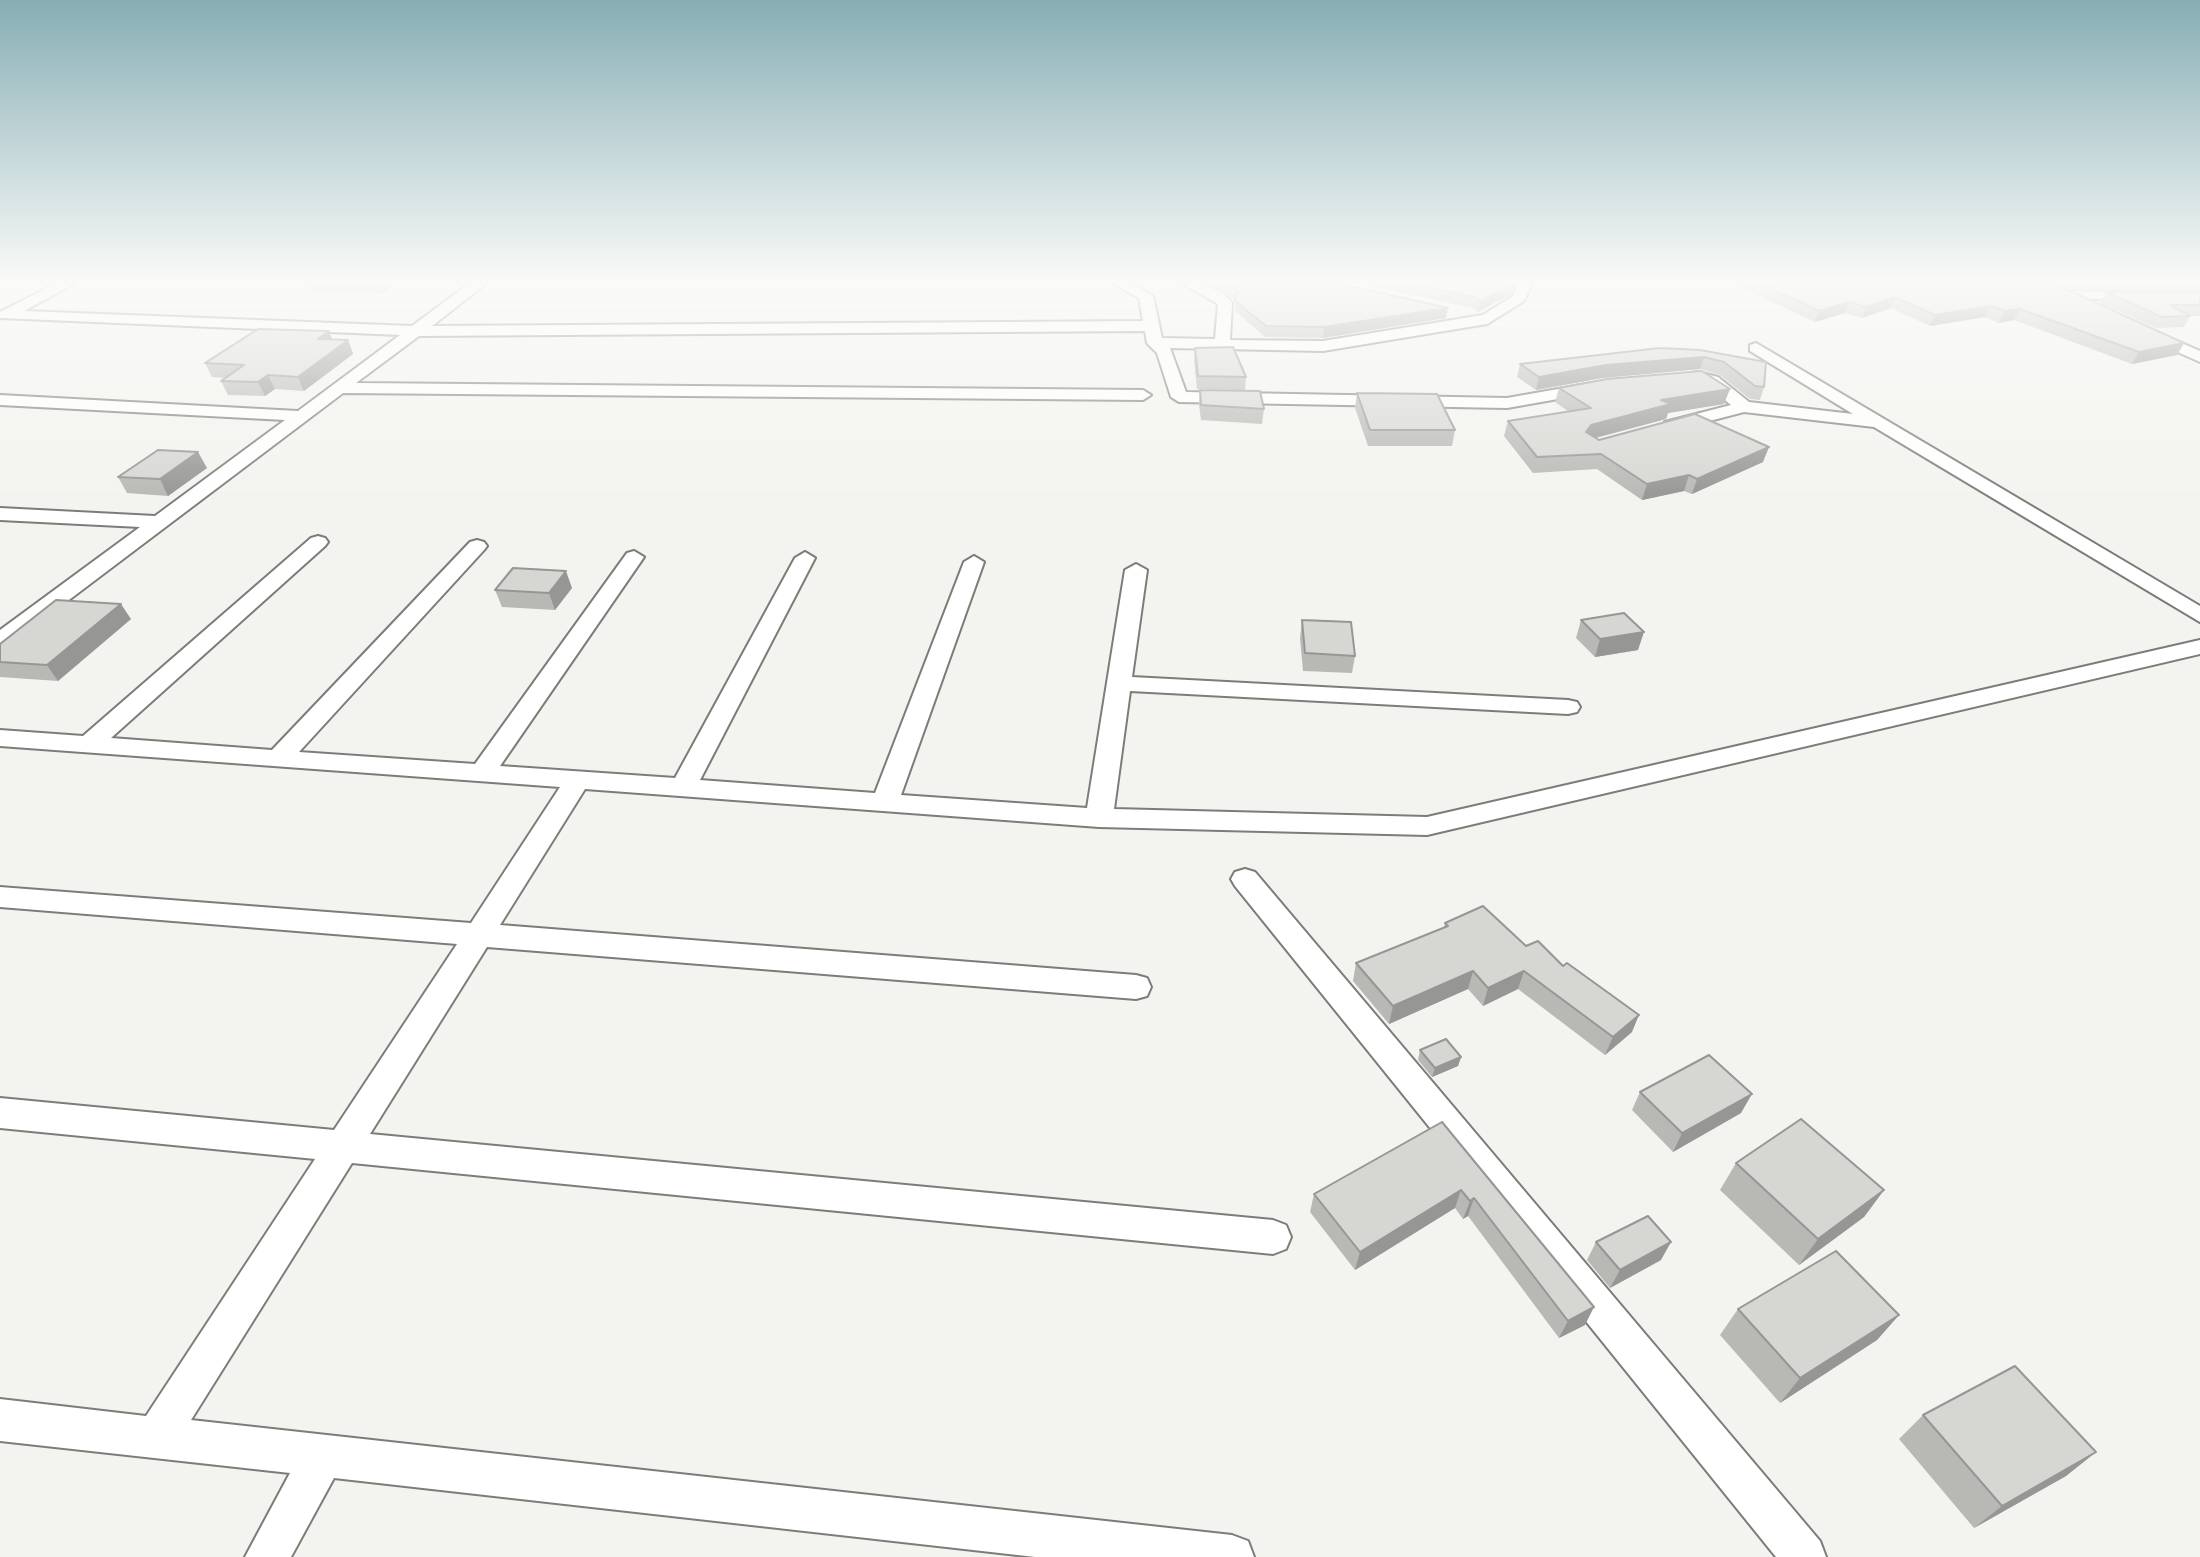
<!DOCTYPE html>
<style>
body{margin:0}
canvas{display:block;background:#f3f4ef}
</style>
<canvas width="2200" height="1557"></canvas>
<script>
const c = document.querySelector('canvas').getContext('2d');
c.lineJoin = 'round';
function toPath(rows) {
  const path = new Path2D();
  for (const r of rows) {
    path.moveTo(r[0], r[1]);
    for (let i = 2; i < r.length; i += 2) path.lineTo(r[i], r[i + 1]);
  }
  return path;
}
function strokePath(path, color, width, dash) {
  c.strokeStyle = color;
  c.lineWidth = width;
  c.lineCap = dash ? 'butt' : 'round';
  c.setLineDash(dash || []);
  c.stroke(path);
}
function paint(path, color) {
  c.fillStyle = color;
  c.fill(path, 'evenodd');
}
const street = toPath([
 [57,283,76,283,24,311,412,326,470,283,487,283,432,326,1143,321,1139,298,1112,283,1131,283,1153,296,1162,338,1215,339,1218,304,1181,283,1201,283,1224,294,1232,303,1230,340,1323,341,1483,315,1513,296,1518,283,1532,283,1524,301,1487,324,1323,351,1170,348,1186,392,1507,398,1592,383,1600,388,1592,393,1507,408,1179,402,1171,397,1157,353,1147,343,1145,331,419,336,356,383,1143,390,1151,395,1143,400,343,393,8,646,0,648,0,630,140,527,0,520,0,508,155,516,285,420,0,405,0,395,298,411,400,335,0,318,0,312,57,283],
 [2064,291,2200,293,2200,301,2059,298,2057,295,2064,291],
 [2151,330,2200,351,2200,362,2146,338,2143,335,2151,330],
 [1756,343,2200,606,2200,622,1874,427,1744,412,1671,431,1665,430,1662,426,1665,422,1731,405,1706,385,1692,381,1690,377,1692,373,1698,372,1718,377,1749,402,1853,414,1750,351,1750,345,1756,343],
 [318,536,325,538,328,542,325,546,111,738,272,750,470,542,477,540,484,542,487,546,484,550,299,752,475,764,627,553,634,551,644,557,500,766,675,778,795,558,805,552,815,558,700,780,875,793,964,562,974,556,984,562,901,795,1087,808,1125,570,1136,564,1147,570,1132,677,1568,700,1577,702,1580,707,1577,712,1568,714,1130,691,1114,809,1427,817,2200,640,2200,654,1427,835,1099,827,585,789,500,925,1136,975,1147,978,1151,987,1147,996,1136,999,487,947,370,1134,1273,1220,1286,1225,1291,1237,1286,1249,1273,1254,352,1163,191,1420,1232,1535,1248,1541,1254,1557,1035,1557,334,1478,291,1557,245,1557,290,1473,0,1441,0,1399,146,1416,315,1159,0,1128,0,1098,334,1130,457,944,0,907,0,887,471,923,560,787,0,746,0,730,83,736,311,538,318,536],
 [1245,869,1255,872,1820,1541,1826,1557,1776,1557,1235,886,1231,879,1235,872,1245,869]
]);
strokePath(street, '#7c7d79', 4);
paint(street, '#fff');
paint(toPath([
 [307,283,396,283,382,293,310,291],
 [1206,283,1337,283,1446,318,1323,338,1265,337,1235,311,1235,300],
 [1357,283,1516,283,1511,294,1478,312,1472,308],
 [1732,283,2053,283,2177,355,2132,364,2014,320,1999,323,1985,317,1930,326,1891,308,1862,318,1845,313,1815,322],
 [2059,283,2200,283,2200,291,2072,289],
 [2106,292,2200,293,2200,316,2190,316,2184,327,2156,328,2100,303],
 [332,339,348,340,353,354,304,391,275,389,265,396,228,395,221,381,226,378,212,377,205,363],
 [1195,348,1246,377,1245,390,1197,389,1194,361],
 [1660,348,1766,362,1764,387,1760,400,1750,399,1720,375,1700,369,1602,378,1536,390,1517,377,1520,364],
 [1559,388,1724,404,1668,413,1666,419,1596,438,1599,440,1763,462,1692,494,1684,491,1642,500,1597,469,1533,473,1504,436,1508,421,1569,412,1555,402],
 [1200,390,1264,409,1262,424,1201,420,1199,405],
 [1357,393,1455,430,1452,446,1368,446,1355,408],
 [207,468,168,496,127,493,118,477],
 [572,588,555,610,502,607,495,590],
 [131,619,58,681,0,677,0,644],
 [1302,620,1355,656,1352,673,1303,671,1300,638],
 [1581,620,1638,650,1595,657,1576,638],
 [1445,923,1526,946,1632,1032,1605,1055,1518,989,1483,1006,1468,989,1389,1024,1353,981,1356,963,1444,927],
 [1420,1050,1461,1057,1458,1066,1432,1077,1418,1060],
 [1640,1092,1741,1113,1673,1152,1632,1110],
 [1442,1122,1585,1325,1559,1338,1468,1216,1463,1219,1455,1208,1355,1270,1310,1212,1314,1194],
 [1736,1163,1884,1190,1864,1217,1799,1265,1720,1190],
 [1596,1242,1661,1260,1610,1288,1587,1260],
 [1738,1309,1899,1315,1877,1340,1780,1403,1720,1335],
 [1923,1415,2096,1452,2066,1476,1974,1528,1899,1439]
]), '#b8b9b5');
paint(toPath([
 [378,283,396,283,382,293],
 [1513,283,1516,283,1511,294,1478,312,1480,302],
 [1895,297,1891,308,1862,318,1866,307],
 [1849,302,1845,313,1815,322,1819,311],
 [1991,306,1985,317,1930,326,1935,315],
 [1448,308,1446,318,1323,338,1324,327],
 [2020,309,2014,320,1999,323,2004,311],
 [329,331,334,344,318,339],
 [348,340,353,354,304,391,298,377],
 [2184,343,2177,355,2132,364,2139,352],
 [1704,357,1700,369,1602,378,1536,390,1539,377,1606,365],
 [268,375,275,389,265,396,258,382],
 [1730,389,1724,404,1668,413,1666,419,1587,440,1586,432,1591,425,1661,400],
 [1769,447,1763,462,1692,494,1697,479],
 [198,452,207,468,168,496,160,479],
 [1689,475,1684,491,1642,500,1647,484],
 [566,571,572,588,555,610,549,593],
 [121,604,131,619,58,681,47,665],
 [1644,632,1638,650,1595,657,1600,639],
 [1473,971,1468,989,1389,1024,1393,1006],
 [1524,971,1518,989,1483,1006,1488,988],
 [1639,1015,1632,1032,1605,1055,1613,1037],
 [1461,1057,1458,1066,1432,1077,1435,1068],
 [1752,1094,1741,1113,1673,1152,1682,1133],
 [1461,1190,1455,1208,1355,1270,1360,1252],
 [1884,1190,1864,1217,1799,1265,1818,1239],
 [1474,1198,1468,1216,1463,1219,1470,1201],
 [1671,1242,1661,1260,1610,1288,1620,1270],
 [1594,1307,1585,1325,1559,1338,1568,1321],
 [1899,1315,1877,1340,1780,1403,1800,1378],
 [2096,1452,2066,1476,1974,1528,2002,1506]
]), '#969694');
const building = toPath([
 [1226,283,1337,283,1448,308,1324,327,1266,326,1235,301,1236,293,1241,292,1226,283],
 [1407,283,1513,283,1480,302,1474,297,1407,283],
 [1759,283,2053,283,2184,343,2139,352,2020,309,2004,311,1991,306,1935,315,1895,297,1866,307,1849,302,1819,311,1759,283],
 [2106,292,2200,293,2200,305,2170,305,2190,316,2162,317,2106,292],
 [258,329,329,331,318,339,348,340,298,377,268,375,258,382,221,381,244,365,205,363,258,329],
 [1233,347,1246,377,1198,376,1195,348,1233,347],
 [1660,348,1700,350,1766,362,1764,387,1755,386,1724,362,1704,357,1606,365,1539,377,1520,364,1660,348],
 [1702,371,1730,389,1661,400,1671,404,1591,425,1586,432,1599,440,1695,414,1769,447,1697,479,1689,475,1647,484,1601,454,1537,457,1508,421,1591,408,1559,388,1607,379,1702,371],
 [1200,390,1260,391,1264,409,1201,405,1200,390],
 [1357,393,1437,394,1455,430,1370,430,1357,393],
 [158,450,198,452,160,479,118,477,158,450],
 [513,568,566,571,549,593,495,590,513,568],
 [56,600,121,604,47,665,0,662,0,644,56,600],
 [1624,613,1644,632,1600,639,1581,620,1624,613],
 [1302,620,1351,622,1355,656,1305,653,1302,620],
 [1483,906,1526,946,1538,941,1563,966,1567,963,1639,1015,1613,1037,1524,971,1488,988,1473,971,1393,1006,1356,963,1448,926,1445,923,1483,906],
 [1446,1039,1461,1057,1435,1068,1420,1050,1446,1039],
 [1709,1055,1752,1094,1682,1133,1640,1092,1709,1055],
 [1801,1119,1884,1190,1818,1239,1736,1163,1801,1119],
 [1442,1122,1594,1307,1568,1321,1474,1198,1470,1201,1461,1190,1360,1252,1314,1194,1442,1122],
 [1648,1216,1671,1242,1620,1270,1596,1242,1648,1216],
 [1836,1251,1899,1315,1800,1378,1738,1309,1836,1251],
 [2015,1366,2096,1452,2002,1506,1923,1415,2015,1366]
]);
paint(building, '#d6d7d3');
strokePath(building, '#969694', 2);
const sky = c.createLinearGradient(0, 0, 0, 501);
sky.addColorStop(0, '#87aeb4');
sky.addColorStop(0.56, '#fafaf8');
sky.addColorStop(1, '#fafaf800');
c.fillStyle = sky;
c.fillRect(0, 0, 2200, 501);
</script>
